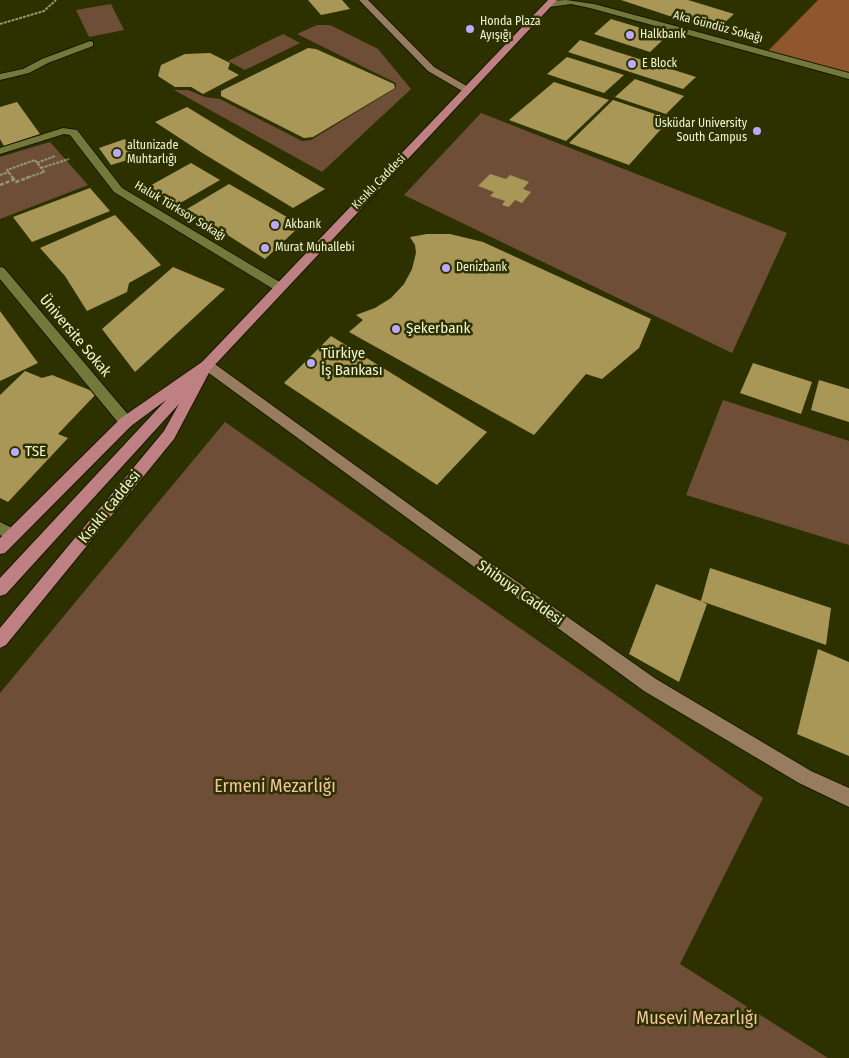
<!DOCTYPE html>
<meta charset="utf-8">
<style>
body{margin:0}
canvas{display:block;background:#2d3100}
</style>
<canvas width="849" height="1058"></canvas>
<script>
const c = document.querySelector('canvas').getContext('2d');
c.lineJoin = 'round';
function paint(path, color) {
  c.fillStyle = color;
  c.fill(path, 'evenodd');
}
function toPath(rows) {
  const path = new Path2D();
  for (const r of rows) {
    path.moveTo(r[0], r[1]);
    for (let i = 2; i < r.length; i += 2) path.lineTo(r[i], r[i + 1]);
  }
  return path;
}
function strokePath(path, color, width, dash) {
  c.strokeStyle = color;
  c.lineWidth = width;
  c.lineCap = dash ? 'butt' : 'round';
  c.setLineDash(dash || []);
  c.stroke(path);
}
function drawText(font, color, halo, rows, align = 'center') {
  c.font = font + ' "Fira Sans Condensed",sans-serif';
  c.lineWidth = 5;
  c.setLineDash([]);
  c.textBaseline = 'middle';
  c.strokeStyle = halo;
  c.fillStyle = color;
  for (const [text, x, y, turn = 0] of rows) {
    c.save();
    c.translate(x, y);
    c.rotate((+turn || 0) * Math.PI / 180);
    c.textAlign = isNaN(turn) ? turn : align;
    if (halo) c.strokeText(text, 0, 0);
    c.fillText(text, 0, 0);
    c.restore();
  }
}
paint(toPath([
 [111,4,124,30,89,37,76,10],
 [317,25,330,25,378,49,411,89,322,172,174,90,188,90,205,97,220,99,302,141,311,140,396,88,396,83,297,34],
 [283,34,300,43,245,70,228,61],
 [481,113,787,233,732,353,404,195],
 [50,142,88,185,0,219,0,157],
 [723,400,849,441,849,545,686,495],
 [225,422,763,798,680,964,828,1058,0,1058,0,693]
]), '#6f4e37');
paint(toPath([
 [818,0,849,0,849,74,768,51]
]), '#90572f');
paint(toPath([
 [308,0,342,0,350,9,321,15],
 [621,0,688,0,734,14,715,31],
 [611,19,667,36,650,52,594,34],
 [580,40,614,51,696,77,683,89,568,52],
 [308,48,316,49,394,84,395,88,313,137,304,138,221,96,221,91],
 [210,53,230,63,228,69,239,75,203,94,191,87,175,87,158,76,161,65,185,54],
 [567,57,624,75,604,93,547,74],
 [635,79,684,96,666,114,615,97],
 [554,82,609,100,566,141,509,120],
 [613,100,670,119,629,165,569,143],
 [17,102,40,134,4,146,0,139,0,107],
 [187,107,236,137,325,189,293,208,204,154,155,122],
 [125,139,134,158,111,165,99,148],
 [191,163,220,180,175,206,146,188],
 [490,174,506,179,510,175,529,182,523,189,531,192,522,203,515,200,509,207,502,205,505,201,490,196,494,192,478,186],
 [229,184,301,225,265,259,187,209],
 [90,188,110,211,32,242,13,217],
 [115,215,161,265,129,283,127,292,87,311,65,276,40,248],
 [427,234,450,234,483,242,651,319,639,348,602,379,586,374,534,435,349,332,363,320,356,315,375,308,391,298,404,284,412,269,416,253,415,245,410,237],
 [173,267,225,289,135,372,102,329],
 [0,311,38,363,0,381],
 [331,336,487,432,437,485,284,383],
 [753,363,812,382,801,414,740,393],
 [25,371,42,378,52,375,97,393,58,434,68,438,8,502,0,498,0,395],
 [819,380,849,389,849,422,811,410],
 [710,568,831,608,826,645,701,601,707,604,679,682,629,654,656,584,701,601],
 [818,649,849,662,849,756,797,734]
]), '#a99758');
const lane = toPath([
 [90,41,93,42,93,46,48,63,29,73,0,80,0,74,23,69,42,59,90,41],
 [0,522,18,531,21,535,18,539,13,541,0,535,0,522]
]);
const street = toPath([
 [566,0,594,4,849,73,849,79,590,8,571,4,550,7,546,4,550,1,566,0],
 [63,128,77,130,122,188,283,284,285,287,283,290,275,290,114,192,70,135,64,134,0,154,0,148,63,128],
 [0,267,4,268,131,418,133,422,131,426,126,427,121,426,0,279,0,267]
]);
const secondary = toPath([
 [359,0,368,0,434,67,470,88,470,92,464,92,428,71,359,0],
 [207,360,212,362,489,562,656,679,811,771,849,788,849,807,799,783,644,691,202,368,201,365,202,362,207,360]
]);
const primary = toPath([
 [548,0,557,0,211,369,174,439,6,645,0,648,0,628,164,431,179,404,6,594,0,596,0,578,166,400,131,426,5,553,0,554,0,538,121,418,202,362,548,0]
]);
strokePath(lane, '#161800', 2);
strokePath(street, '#161800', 2);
strokePath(secondary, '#161800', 2);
strokePath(primary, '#161800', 2);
strokePath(toPath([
 [0,24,44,11,56,0],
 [37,163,55,156],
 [41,168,69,159],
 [0,175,9,172],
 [13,178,7,170,35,160,44,172,26,178]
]), '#949870', 2, [3, 1]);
strokePath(toPath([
 [12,177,16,182,29,177],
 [0,185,15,179]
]), '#949870', 2.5, [4, 2]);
paint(lane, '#72793b');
paint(street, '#72793b');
paint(secondary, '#987c5f');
paint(primary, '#be8082');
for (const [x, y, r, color] of [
 [470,29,5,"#bbaaf6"],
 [630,35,5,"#bbaaf6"],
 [632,64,5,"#bbaaf6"],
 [757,131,5,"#bbaaf6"],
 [117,153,5,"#bbaaf6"],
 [275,225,5,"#bbaaf6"],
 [265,248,5,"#bbaaf6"],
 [446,268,5,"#bbaaf6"],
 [396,329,5,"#bbaaf6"],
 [311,363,5,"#bbaaf6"],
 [15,452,5,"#bbaaf6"]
]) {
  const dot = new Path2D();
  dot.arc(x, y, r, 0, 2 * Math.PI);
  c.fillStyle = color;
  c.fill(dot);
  strokePath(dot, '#2d3100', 2);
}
drawText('12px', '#f1f6d6', '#2d3100', [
 ["Honda Plaza",480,22],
 ["Ayışığı",480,36],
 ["Halkbank",640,35],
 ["E Block",642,64],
 ["Üsküdar University",747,124,"right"],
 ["South Campus",747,138,"right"],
 ["altunizade",127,146],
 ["Muhtarlığı",127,160],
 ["Akbank",285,225],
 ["Murat Muhallebi",275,248],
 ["Denizbank",456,268]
], 'left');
drawText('12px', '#f1f6d6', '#2d3100', [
 ["Aka Gündüz Sokağı",718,27,15],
 ["Kısıklı Caddesi",379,182,-46],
 ["Haluk Türksoy Sokağı",180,211,31]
]);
drawText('15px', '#f1f6d6', '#2d3100', [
 ["Şekerbank",406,329],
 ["Türkiye",321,354],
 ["İş Bankası",321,371],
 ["TSE",25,452]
], 'left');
drawText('15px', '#f1f6d6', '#2d3100', [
 ["Üniversite Sokak",75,336,50],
 ["Kısıklı Caddesi",110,507,-51],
 ["Shibuya Caddesi",520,593,35]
]);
drawText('18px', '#f6c3a2', '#2d3100', [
 ["Ermeni Mezarlığı",275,787],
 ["Musevi Mezarlığı",697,1019]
]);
</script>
